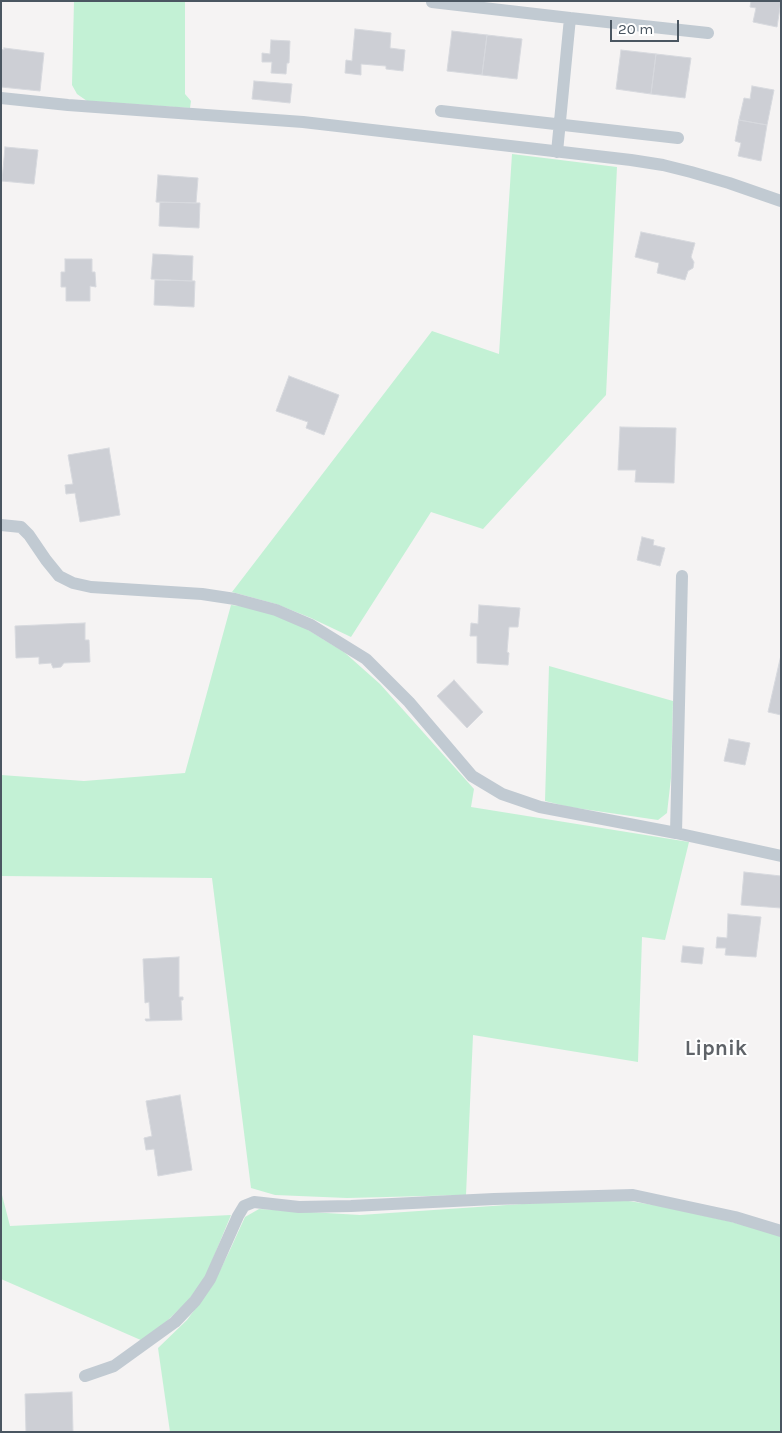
<!DOCTYPE html>
<style>
body{margin:0}
#map{position:relative;width:782px;height:1433px;overflow:hidden;background:#f5f3f3;font-family:Karla,sans-serif}
canvas{display:block}
.frame{position:absolute;inset:0;border:2px solid #4a5661;pointer-events:none}
.scale{position:absolute;left:610px;top:20px;width:69px;height:22px;box-sizing:border-box;border:2px solid #4a5661;border-top:0;padding-left:6px;font-size:15px;line-height:18px;white-space:nowrap;color:#4a5661;-webkit-text-stroke:4px #fff;paint-order:stroke}
</style>
<div id="map">
<canvas width="782" height="1433"></canvas>
<div class="frame"></div>
<div class="scale">20 m</div>
</div>
<script>
const c = document.querySelector('canvas').getContext('2d');
c.lineJoin = 'round';
function paint(path, color) {
  c.fillStyle = color;
  c.fill(path, 'evenodd');
}
function toPath(rows) {
  const path = new Path2D();
  for (const r of rows) {
    path.moveTo(r[0], r[1]);
    for (let i = 2; i < r.length; i += 2) path.lineTo(r[i], r[i + 1]);
  }
  return path;
}
function strokePath(path, color, width, dash) {
  c.strokeStyle = color;
  c.lineWidth = width;
  c.lineCap = dash ? 'butt' : 'round';
  c.setLineDash(dash || []);
  c.stroke(path);
}
function drawText(font, color, halo, rows, align = 'center') {
  c.font = font + ' Karla,sans-serif';
  c.lineWidth = 4;
  c.setLineDash([]);
  c.textBaseline = 'middle';
  c.strokeStyle = halo;
  c.fillStyle = color;
  for (const [text, x, y, turn = 0] of rows) {
    c.save();
    c.translate(x, y);
    c.rotate((+turn || 0) * Math.PI / 180);
    c.textAlign = isNaN(turn) ? turn : align;
    if (halo) c.strokeText(text, 0, 0);
    c.fillText(text, 0, 0);
    c.restore();
  }
}
paint(toPath([
 [74,1,185,1,185,94,191,101,190,108,87,101,77,94,72,85],
 [512,154,617,167,606,395,483,529,431,512,351,637,311,618,276,604,232,592,432,331,499,354],
 [231,605,259,608,300,625,344,652,380,684,474,789,471,807,689,842,665,940,642,937,638,1062,473,1035,466,1195,347,1198,275,1195,251,1188,212,878,1,876,1,775,84,781,185,773],
 [549,666,673,701,671,778,667,813,658,820,569,807,545,801],
 [1,1191,10,1226,231,1215,205,1278,188,1301,168,1320,143,1341,1,1279],
 [610,1198,660,1206,728,1221,781,1235,781,1432,170,1432,158,1348,187,1320,212,1286,229,1252,245,1217,259,1209,360,1215]
]), '#c3f1d5');
const building = toPath([
 [751,1,781,1,777,27,753,22,756,8,750,7,751,1],
 [355,29,391,33,390,48,405,50,403,71,386,69,386,66,361,64,361,75,345,73,346,60,352,61,355,29],
 [452,31,487,35,482,75,447,71,452,31],
 [487,35,522,39,517,79,482,75,487,35],
 [271,40,290,41,289,63,287,63,286,74,271,73,272,62,262,62,262,53,270,54,271,40],
 [4,48,44,53,40,91,1,87,1,49,4,50,4,48],
 [621,50,656,54,651,94,616,89,621,50],
 [656,54,691,58,685,98,651,94,656,54],
 [254,81,292,84,290,103,252,99,254,81],
 [752,86,774,90,767,125,739,120,744,98,750,99,752,86],
 [739,120,767,125,761,161,738,156,741,143,735,141,739,120],
 [5,147,38,150,34,184,2,181,5,147],
 [158,175,198,178,196,203,156,202,158,175],
 [160,202,200,203,199,228,159,226,160,202],
 [641,232,695,243,691,257,694,262,693,268,688,271,685,280,657,273,659,263,635,257,641,232],
 [153,254,193,256,192,281,151,279,153,254],
 [65,259,92,259,92,272,95,272,96,287,90,286,90,301,66,301,66,287,61,287,61,272,65,272,65,259],
 [155,280,195,281,194,307,154,305,155,280],
 [289,376,339,395,324,435,306,428,308,422,276,411,289,376],
 [620,427,676,428,674,483,635,482,636,470,618,470,620,427],
 [109,448,120,515,80,522,75,493,66,494,65,485,73,484,68,455,109,448],
 [642,537,654,540,653,545,665,548,660,566,637,560,642,537],
 [479,605,520,608,518,627,509,627,507,652,509,653,508,665,477,663,477,636,470,636,471,623,478,624,479,605],
 [85,623,85,640,89,640,90,662,64,663,61,667,53,668,51,663,39,664,39,657,16,658,15,626,85,623],
 [781,655,781,715,768,712,781,655],
 [454,680,483,712,467,728,437,696,454,680],
 [729,739,750,743,745,765,724,761,729,739],
 [744,872,781,876,781,908,741,905,744,872],
 [728,914,761,917,756,957,725,955,726,948,716,948,717,937,727,938,728,914],
 [683,946,704,948,702,964,681,962,683,946],
 [179,957,179,997,183,997,183,1000,181,1000,182,1020,146,1021,145,1019,150,1019,149,1002,145,1003,143,959,179,957],
 [180,1095,192,1170,158,1176,154,1149,146,1150,144,1138,152,1136,146,1101,180,1095],
 [72,1392,73,1432,26,1432,25,1394,72,1392]
]);
paint(building, '#cdcfd5');
strokePath(building, '#d7d9de', 1);
strokePath(toPath([
 [432,2,570,18,557,152],
 [570,18,708,33],
 [1,98,68,105,303,122,631,160,663,165,691,172,729,183,781,201],
 [441,111,678,138],
 [1,525,21,527,29,535,46,560,59,576,73,583,91,587,202,594,235,599,276,610,311,625,366,659,409,702,472,776,502,794,540,807,676,833,781,856],
 [676,833,682,576],
 [85,1376,114,1366,175,1322,195,1301,210,1279,238,1216,244,1206,254,1202,299,1207,351,1206,494,1199,633,1195,735,1217,781,1231]
]), '#c1cad2', 12);
drawText('bold 21px', '#5f6368', '#fff', [
 ["Lipnik",716,1049]
]);
</script>
